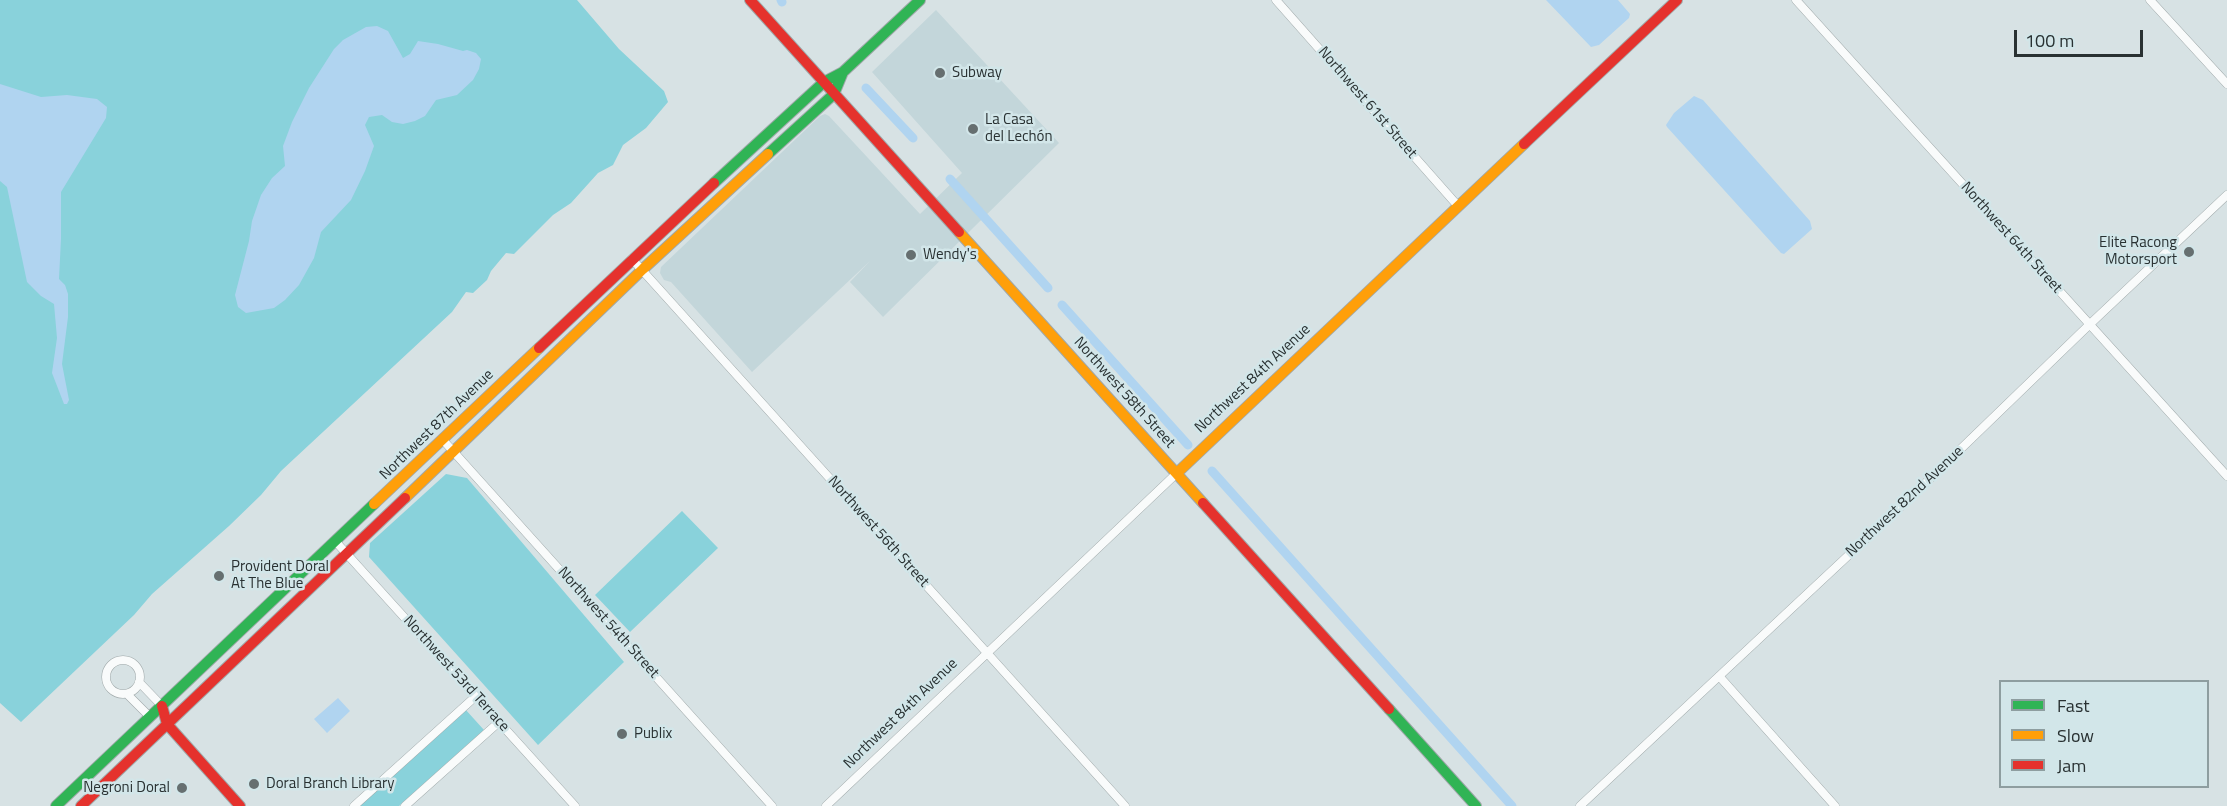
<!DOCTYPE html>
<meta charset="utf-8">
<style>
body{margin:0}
#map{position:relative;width:2227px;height:806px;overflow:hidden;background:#d7e2e4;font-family:"Titillium Web",sans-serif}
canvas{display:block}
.legend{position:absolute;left:1999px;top:680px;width:210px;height:108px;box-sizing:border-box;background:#d2e6e9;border:2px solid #8e9ea0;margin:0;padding:8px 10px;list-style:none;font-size:18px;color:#293132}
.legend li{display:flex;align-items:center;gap:12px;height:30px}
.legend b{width:30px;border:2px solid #8e9ea0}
.scale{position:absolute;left:2014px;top:30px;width:129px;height:27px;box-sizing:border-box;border:3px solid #293132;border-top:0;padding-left:8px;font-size:18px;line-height:21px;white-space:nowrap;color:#293132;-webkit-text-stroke:4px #d2e6e9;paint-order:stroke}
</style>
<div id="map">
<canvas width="2227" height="806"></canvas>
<ul class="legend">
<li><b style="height:8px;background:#30b455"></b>Fast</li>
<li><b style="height:8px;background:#ff9f0a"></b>Slow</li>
<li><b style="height:8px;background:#e5322d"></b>Jam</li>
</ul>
<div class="scale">100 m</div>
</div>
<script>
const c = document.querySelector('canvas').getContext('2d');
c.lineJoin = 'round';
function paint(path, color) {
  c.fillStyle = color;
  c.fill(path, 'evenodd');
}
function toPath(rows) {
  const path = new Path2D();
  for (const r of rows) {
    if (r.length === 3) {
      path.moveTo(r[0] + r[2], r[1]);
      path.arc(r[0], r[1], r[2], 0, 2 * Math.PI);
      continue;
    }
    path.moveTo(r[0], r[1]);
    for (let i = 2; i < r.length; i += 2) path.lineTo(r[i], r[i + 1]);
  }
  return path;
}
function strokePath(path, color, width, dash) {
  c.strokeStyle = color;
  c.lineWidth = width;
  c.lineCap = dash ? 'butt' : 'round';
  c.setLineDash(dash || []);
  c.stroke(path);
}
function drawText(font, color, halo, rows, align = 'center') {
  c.font = font + ' "Titillium Web",sans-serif';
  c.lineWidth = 5;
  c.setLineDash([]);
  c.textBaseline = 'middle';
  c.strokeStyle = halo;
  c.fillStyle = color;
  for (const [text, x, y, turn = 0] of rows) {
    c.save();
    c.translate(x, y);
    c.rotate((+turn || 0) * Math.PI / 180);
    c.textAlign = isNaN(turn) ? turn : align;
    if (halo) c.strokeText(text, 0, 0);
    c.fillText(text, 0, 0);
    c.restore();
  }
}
paint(toPath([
 [936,10,1059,143,883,317,850,282,870,261,752,372,671,282,664,280,660,273,661,267,820,116,825,114,829,116,920,214,962,173,872,72]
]), '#c3d6da');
paint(toPath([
 [0,0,577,0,619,49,664,91,668,102,646,128,623,145,613,165,598,173,571,203,553,215,514,254,506,253,491,271,487,280,473,293,466,292,452,312,281,471,261,495,229,526,152,594,134,615,21,722,0,703],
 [446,474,467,478,624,662,538,745,369,557,370,543],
 [682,511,718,548,630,632,595,595],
 [465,709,484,730,399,806,358,806]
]), '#89d2db');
paint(toPath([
 [1546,0,1618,0,1630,14,1629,18,1599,45,1591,47],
 [377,26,388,31,403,58,410,54,418,41,438,44,463,51,467,50,476,53,481,59,479,69,473,80,457,95,436,100,425,116,415,121,403,124,392,122,382,115,369,117,365,125,374,146,365,171,351,200,321,232,314,258,299,285,285,300,274,308,246,313,238,307,235,295,249,241,252,221,261,195,272,178,285,166,283,146,292,122,309,88,334,49,343,40,366,27],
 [0,84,41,97,67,95,97,99,107,107,106,118,61,192,61,239,59,279,65,285,68,294,68,317,62,364,69,400,67,404,64,404,52,373,57,338,54,304,41,296,27,282,7,187,0,181],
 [1694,96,1703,100,1810,221,1812,229,1784,254,1781,253,1667,127,1666,125,1674,113],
 [338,698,350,711,327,733,314,719]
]), '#b0d4f0');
strokePath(toPath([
 [781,0,782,2],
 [866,88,913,138],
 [950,179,1048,288],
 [1062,305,1188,445],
 [1212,471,1512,806]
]), '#b0d4f0', 9);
const street = toPath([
 [1276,0,1458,206],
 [1796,0,2227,476],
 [2150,0,2227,84],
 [632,259,1125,806],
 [443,440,772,806],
 [336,542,575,806],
 [123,677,17],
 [1719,676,1835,806],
 [139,682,162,706],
 [127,694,150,717],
 [354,806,476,696],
 [405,806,499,722],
 [826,806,1177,473],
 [1580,806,1912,496,2089,325,2227,195]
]);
const fast = toPath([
 [768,154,834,94,843,72],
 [714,183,824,82,843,72,920,0],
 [1389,709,1476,806],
 [56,806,374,504]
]);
const slow = toPath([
 [959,232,1203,503],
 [1177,473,1524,144],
 [405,498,643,269,768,154],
 [374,504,539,348]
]);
const jam = toPath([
 [750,0,959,232],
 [1524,144,1677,0],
 [539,348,714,183],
 [1203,503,1389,709],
 [162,706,167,724,240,806],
 [81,806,405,498]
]);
strokePath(street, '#9fa8a9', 9);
strokePath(fast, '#9fa8a9', 12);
strokePath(slow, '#9fa8a9', 12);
strokePath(jam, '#9fa8a9', 12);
strokePath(street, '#f9fbfb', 8);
strokePath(fast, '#30b455', 10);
strokePath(slow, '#ff9f0a', 10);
strokePath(jam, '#e5322d', 10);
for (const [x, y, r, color] of [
 [940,73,6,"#666f70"],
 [973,129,6,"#666f70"],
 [2189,252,6,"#666f70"],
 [911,255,6,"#666f70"],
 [219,576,6,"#666f70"],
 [622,734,6,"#666f70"],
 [254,784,6,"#666f70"],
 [182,788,6,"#666f70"]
]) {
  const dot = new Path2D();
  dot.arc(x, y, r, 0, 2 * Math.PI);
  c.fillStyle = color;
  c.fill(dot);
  strokePath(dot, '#d2e6e9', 2);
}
drawText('15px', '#293132', '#d2e6e9', [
 ["Subway",952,73],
 ["La Casa",985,120],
 ["del Lechón",985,137],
 ["Elite Racong",2177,243,"right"],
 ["Motorsport",2177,260,"right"],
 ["Wendy's",923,255],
 ["Provident Doral",231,567],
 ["At The Blue",231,584],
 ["Publix",634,734],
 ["Doral Branch Library",266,784],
 ["Negroni Doral",170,788,"right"]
], 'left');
drawText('15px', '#293132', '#d2e6e9', [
 ["Northwest 61st Street",1367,103,49],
 ["Northwest 64th Street",2011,238,48],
 ["Northwest 84th Avenue",1253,379,-43],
 ["Northwest 58th Street",1124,393,48],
 ["Northwest 87th Avenue",437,425,-44],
 ["Northwest 82nd Avenue",1905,502,-43],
 ["Northwest 56th Street",878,532,48],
 ["Northwest 54th Street",608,623,48],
 ["Northwest 53rd Terrace",456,674,48],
 ["Northwest 84th Avenue",901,714,-44]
]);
</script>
